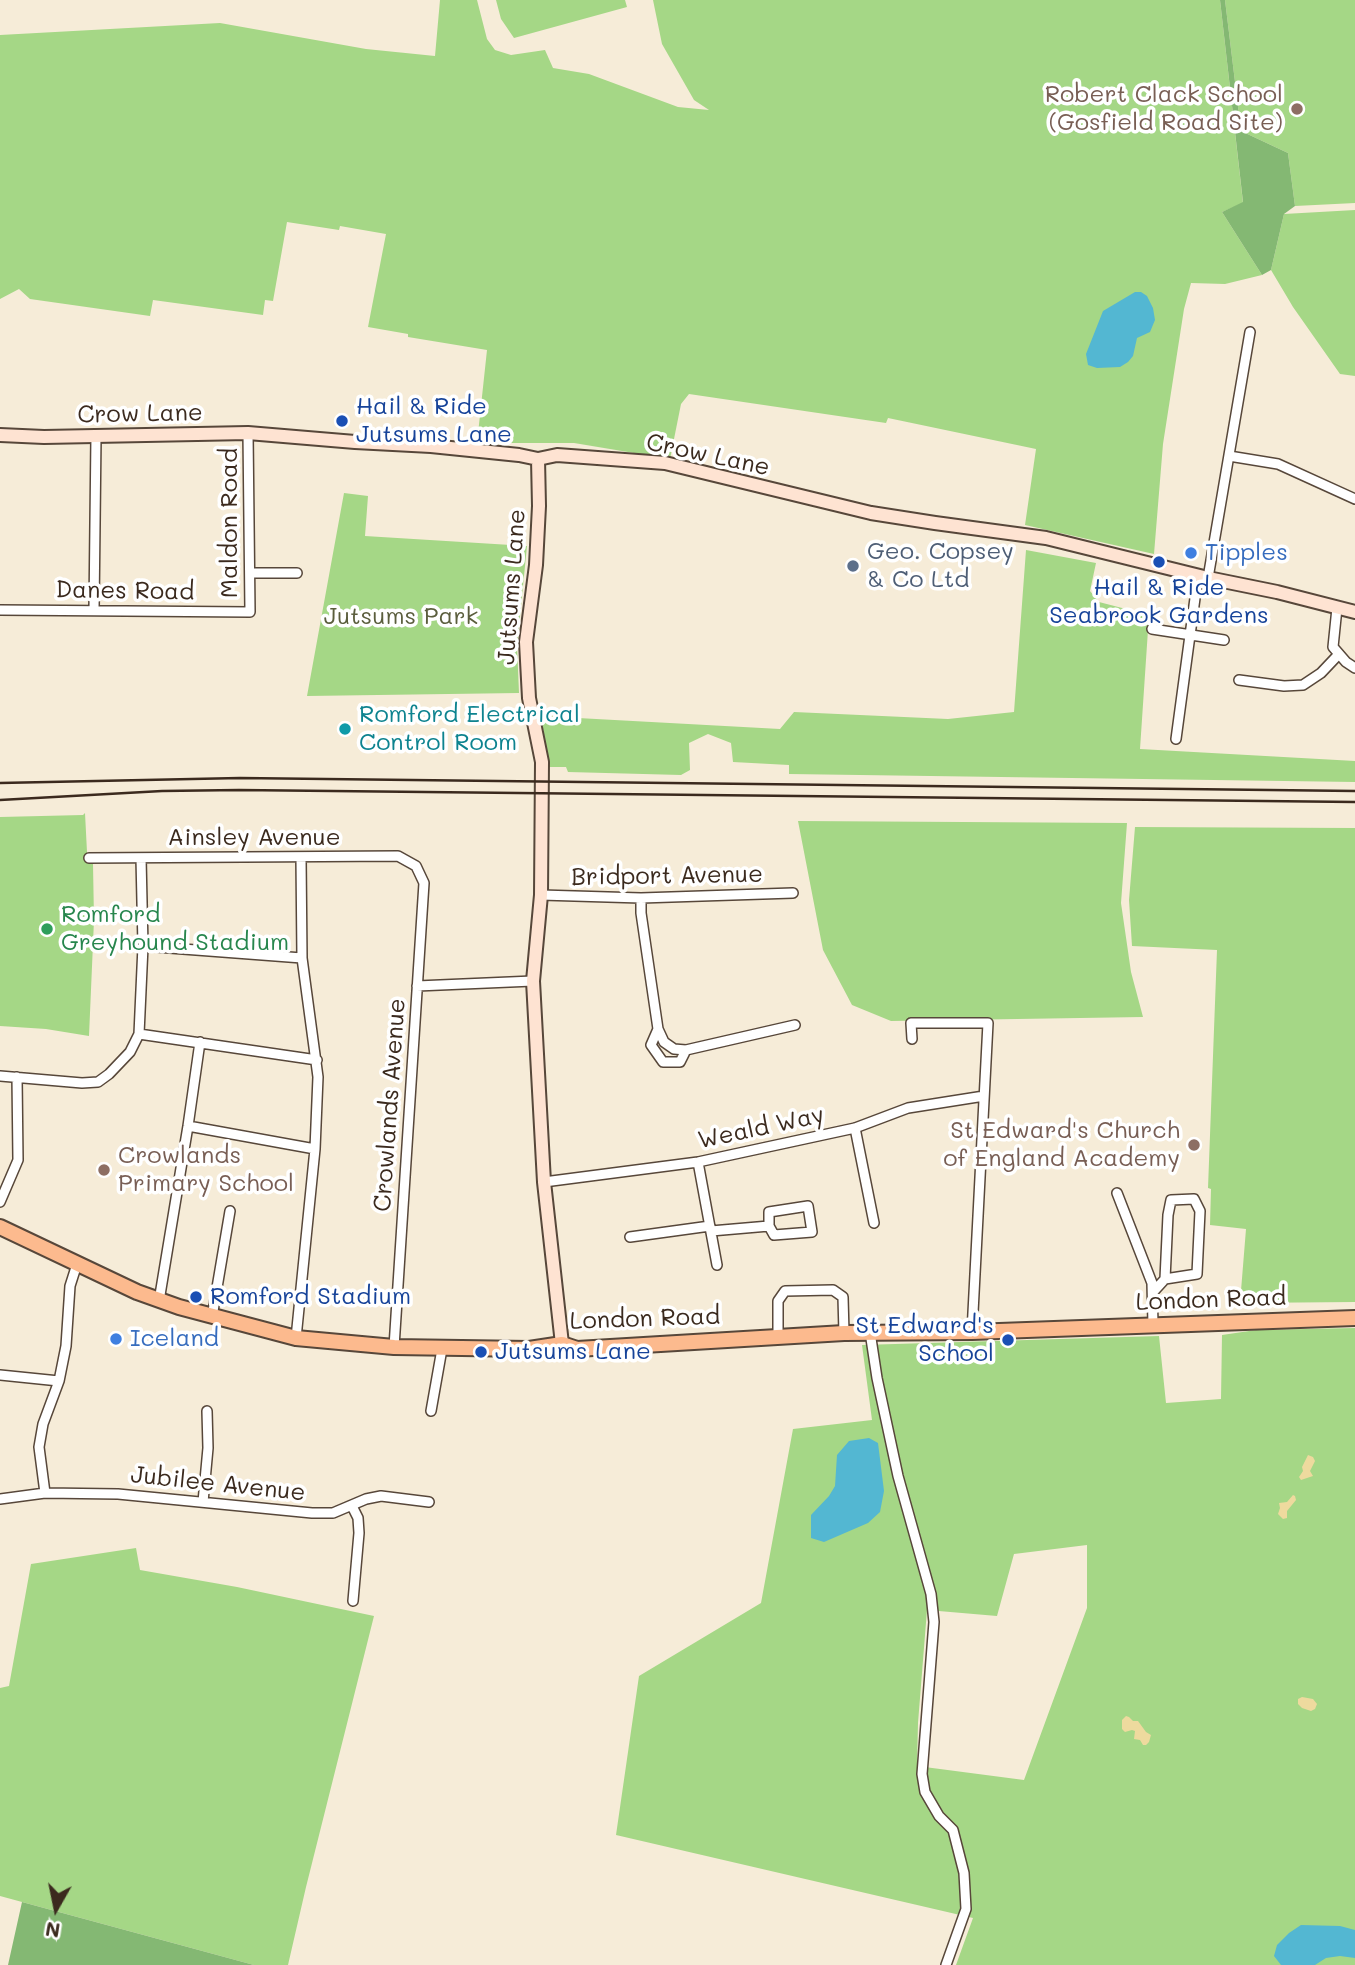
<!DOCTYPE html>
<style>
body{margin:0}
#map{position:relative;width:1355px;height:1965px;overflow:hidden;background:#f6ecd8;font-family:Mali,sans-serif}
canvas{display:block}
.north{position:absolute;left:21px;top:1874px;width:70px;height:70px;-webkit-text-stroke:5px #fff;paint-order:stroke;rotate:189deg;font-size:19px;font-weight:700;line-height:28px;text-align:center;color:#3b2a1e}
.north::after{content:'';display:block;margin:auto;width:24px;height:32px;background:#3b2a1e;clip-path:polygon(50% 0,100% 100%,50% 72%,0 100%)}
</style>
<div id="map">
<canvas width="1355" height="1965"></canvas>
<div class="north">N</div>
</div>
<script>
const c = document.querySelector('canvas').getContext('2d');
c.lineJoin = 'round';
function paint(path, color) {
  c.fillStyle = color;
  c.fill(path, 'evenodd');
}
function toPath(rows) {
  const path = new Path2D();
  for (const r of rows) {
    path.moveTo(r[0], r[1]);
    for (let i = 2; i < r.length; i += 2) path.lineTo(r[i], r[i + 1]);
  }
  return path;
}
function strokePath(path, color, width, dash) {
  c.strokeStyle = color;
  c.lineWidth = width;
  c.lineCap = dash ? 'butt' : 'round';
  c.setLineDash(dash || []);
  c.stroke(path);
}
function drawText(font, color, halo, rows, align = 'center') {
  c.font = font + ' Mali,sans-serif';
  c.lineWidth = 7;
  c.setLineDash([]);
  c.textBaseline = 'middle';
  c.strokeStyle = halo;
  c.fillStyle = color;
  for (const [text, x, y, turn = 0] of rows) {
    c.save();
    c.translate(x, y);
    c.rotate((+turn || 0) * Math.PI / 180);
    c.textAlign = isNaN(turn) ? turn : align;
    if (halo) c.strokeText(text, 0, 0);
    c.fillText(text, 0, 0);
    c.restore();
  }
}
paint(toPath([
 [440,0,477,0,487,39,495,50,511,55,545,50,553,68,589,74,678,107,709,110,694,100,662,44,653,0,1220,0,1243,203,1222,212,1262,275,1225,284,1191,283,1184,309,1163,444,1154,554,1025,525,1036,449,888,418,886,423,689,394,681,404,670,459,574,443,477,443,487,350,408,337,408,334,368,327,386,234,340,226,339,230,287,222,273,301,265,300,263,315,153,300,150,316,30,299,19,289,0,299,0,35,220,23,366,49,435,56],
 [496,0,625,0,627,7,514,38,501,19],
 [1225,0,1355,0,1355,203,1295,206,1288,153,1241,131],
 [1355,210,1355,376,1340,374,1293,307,1271,270,1284,214],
 [344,493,368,496,365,536,527,546,517,646,519,693,307,696],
 [1026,550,1096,563,1090,591,1099,602,1149,615,1140,749,1355,761,1355,782,789,774,789,765,733,762,731,743,708,734,689,743,690,770,681,775,568,772,566,767,549,767,541,716,780,729,794,712,948,719,1014,712],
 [85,813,87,852,90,864,93,864,94,920,89,1036,46,1029,0,1026,0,817,83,815],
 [798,821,1127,823,1121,903,1131,972,1143,1017,891,1021,852,1005,823,950],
 [1135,827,1355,828,1355,1302,1240,1303,1246,1229,1210,1225,1211,1189,1208,1188,1217,950,1132,946,1129,900],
 [1355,1328,1355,1965,956,1965,973,1918,616,1835,639,1676,761,1603,793,1429,872,1420,862,1345,1159,1336,1166,1403,1221,1399,1222,1335,1256,1330],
 [1087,1545,1087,1608,1024,1780,917,1766,918,1723,927,1610,997,1616,1014,1554],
 [136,1548,140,1570,237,1587,374,1616,306,1887,288,1965,254,1965,0,1896,0,1688,9,1686,31,1564]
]), '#a5d786');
paint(toPath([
 [1220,0,1225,0,1241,131,1288,153,1295,206,1284,214,1271,270,1262,275,1222,212,1243,202],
 [22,1902,254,1965,8,1965]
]), '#84b873');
paint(toPath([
 [1308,1455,1313,1457,1315,1461,1310,1471,1313,1476,1301,1480,1299,1477,1303,1471,1302,1467],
 [1293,1495,1295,1496,1296,1500,1287,1511,1287,1518,1283,1519,1278,1514,1280,1508,1279,1503,1287,1502],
 [1302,1697,1313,1699,1317,1704,1315,1709,1311,1711,1302,1708,1298,1704,1298,1699],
 [1126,1716,1129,1717,1133,1721,1138,1721,1146,1732,1151,1735,1149,1742,1146,1745,1143,1745,1140,1740,1134,1739,1135,1731,1132,1730,1125,1732,1122,1729,1122,1720]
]), '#eeda9e');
paint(toPath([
 [1135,292,1141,292,1147,296,1153,308,1155,320,1150,332,1137,338,1133,356,1128,362,1120,367,1097,368,1088,365,1086,354,1103,311],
 [869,1438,878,1443,884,1491,880,1512,868,1523,824,1542,811,1538,811,1515,829,1496,835,1486,837,1455,849,1441],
 [1301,1925,1340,1926,1355,1930,1355,1958,1340,1956,1326,1958,1315,1965,1281,1965,1274,1956,1277,1945,1289,1933]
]), '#53b7d2');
const street = toPath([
 [1229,456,1278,464,1355,499],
 [250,573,297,573],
 [1208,578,1250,332],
 [1337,608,1333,647,1346,662,1355,668],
 [0,610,250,612,248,433],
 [94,610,96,436],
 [1152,629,1224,640],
 [1239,680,1284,686,1303,685,1321,673,1339,654],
 [1176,739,1198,576],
 [89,858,398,856,416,866,424,883,394,1347],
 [541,895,641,898,793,893],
 [641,898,641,913,658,1029,664,1042,674,1049,686,1050,795,1025],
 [143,946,302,958],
 [417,986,533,981],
 [658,1029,651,1045,663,1062,680,1062,686,1050],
 [139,1034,317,1060],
 [912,1039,911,1023,988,1023,972,1332],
 [0,1076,82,1083,98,1082,109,1074,130,1052,139,1034,143,946,141,858],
 [188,1126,315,1149],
 [855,1128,874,1223],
 [698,1162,717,1265],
 [544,1182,698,1162,855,1128,908,1108,984,1096],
 [1117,1193,1152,1283,1153,1325],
 [0,1202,18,1160,17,1077],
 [711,1231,769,1226,769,1212,808,1206,812,1232,774,1235,769,1226],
 [630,1237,710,1226],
 [1154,1291,1165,1279,1168,1215,1171,1200,1194,1199,1200,1211,1197,1274,1165,1279],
 [159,1301,188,1126,200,1042],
 [212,1317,230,1211],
 [870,1332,877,1378,898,1476,931,1594,934,1622,922,1774,925,1792,939,1816,953,1830,964,1873,966,1909,946,1965],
 [778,1336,778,1301,785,1291,833,1290,843,1297,844,1333],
 [296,1338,315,1149,318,1077,302,958,301,858],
 [0,1375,59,1381],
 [431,1411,442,1349],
 [45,1493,39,1447,43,1424,59,1381,66,1346,70,1286,77,1264],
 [0,1499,45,1493,118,1494,312,1513,333,1513,366,1499,381,1496,429,1502],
 [203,1502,208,1448,207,1411],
 [352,1506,358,1518,359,1533,353,1601]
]);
const secondary = toPath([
 [0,435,44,437,248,433,355,442,431,446,519,455,538,459,557,455,665,463,871,513,935,523,1046,538,1208,578,1277,592,1355,612],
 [538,459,539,506,536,565,526,642,529,698,542,762,541,895,533,981,544,1182,562,1344]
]);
const primary = toPath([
 [0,1227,137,1292,179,1307,296,1338,394,1347,529,1349,562,1344,577,1349,844,1333,972,1332,1355,1318]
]);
strokePath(street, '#57473a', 12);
strokePath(secondary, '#57473a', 16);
strokePath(primary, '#57473a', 18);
strokePath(street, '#fff', 9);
strokePath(secondary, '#fee3d2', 12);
strokePath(primary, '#fcba8e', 14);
strokePath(toPath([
 [0,783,240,778,1355,791],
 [0,800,162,791,239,790,1355,802]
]), '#3b2a1e', 2.5);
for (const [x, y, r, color] of [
 [1297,109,7,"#8d6e63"],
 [342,421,7,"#1a4fb4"],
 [1191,553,7,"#3f7fe0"],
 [1159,562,7,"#1a4fb4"],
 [853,566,7,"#5c6f8a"],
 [345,729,7,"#0f9aa8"],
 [47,929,7,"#2e9e5b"],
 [1194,1145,7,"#8d6e63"],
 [104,1170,7,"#8d6e63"],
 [196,1297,7,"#1a4fb4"],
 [116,1339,7,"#3f7fe0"],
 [1008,1340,7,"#1a4fb4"],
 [481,1352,7,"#1a4fb4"]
]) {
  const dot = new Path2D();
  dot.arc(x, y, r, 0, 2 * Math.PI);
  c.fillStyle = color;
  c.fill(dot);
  strokePath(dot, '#fff', 2.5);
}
drawText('24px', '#785e54', '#fff', [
 ["Robert Clack School",1283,95],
 ["(Gosfield Road Site)",1283,123],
 ["St Edward's Church",1180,1131],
 ["of England Academy",1180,1159],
 ["Crowlands",118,1156,"left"],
 ["Primary School",118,1184,"left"]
], 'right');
drawText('24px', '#164399', '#fff', [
 ["Hail & Ride",356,407],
 ["Jutsums Lane",356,435],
 ["Hail & Ride",1159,588,"center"],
 ["Seabrook Gardens",1159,616,"center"],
 ["Romford Stadium",210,1297],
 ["St Edward's",994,1326,"right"],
 ["School",994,1354,"right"],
 ["Jutsums Lane",495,1352]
], 'left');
drawText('24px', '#3b2a1e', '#fff', [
 ["Crow Lane",140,414,-1],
 ["Crow Lane",708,455,12],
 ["Maldon Road",230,523,-90],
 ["Jutsums Lane",512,587,-86],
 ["Danes Road",125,591,1],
 ["Ainsley Avenue",254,838],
 ["Bridport Avenue",667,876,-1],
 ["Crowlands Avenue",390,1105,-86],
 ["Weald Way",761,1128,-12],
 ["London Road",1211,1300,-2],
 ["London Road",645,1319,-2],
 ["Jubilee Avenue",218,1484,6]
]);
drawText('24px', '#4e5e75', '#fff', [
 ["Geo. Copsey",867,552],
 ["& Co Ltd",867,580]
], 'left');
drawText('24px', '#366cbe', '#fff', [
 ["Tipples",1205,553],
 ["Iceland",130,1339]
], 'left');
drawText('24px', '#5b5e3d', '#fff', [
 ["Jutsums Park",401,617]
]);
drawText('24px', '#0d838f', '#fff', [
 ["Romford Electrical",359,715],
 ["Control Room",359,743]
], 'left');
drawText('24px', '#27864d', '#fff', [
 ["Romford",61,915],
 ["Greyhound Stadium",61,943]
], 'left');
</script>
